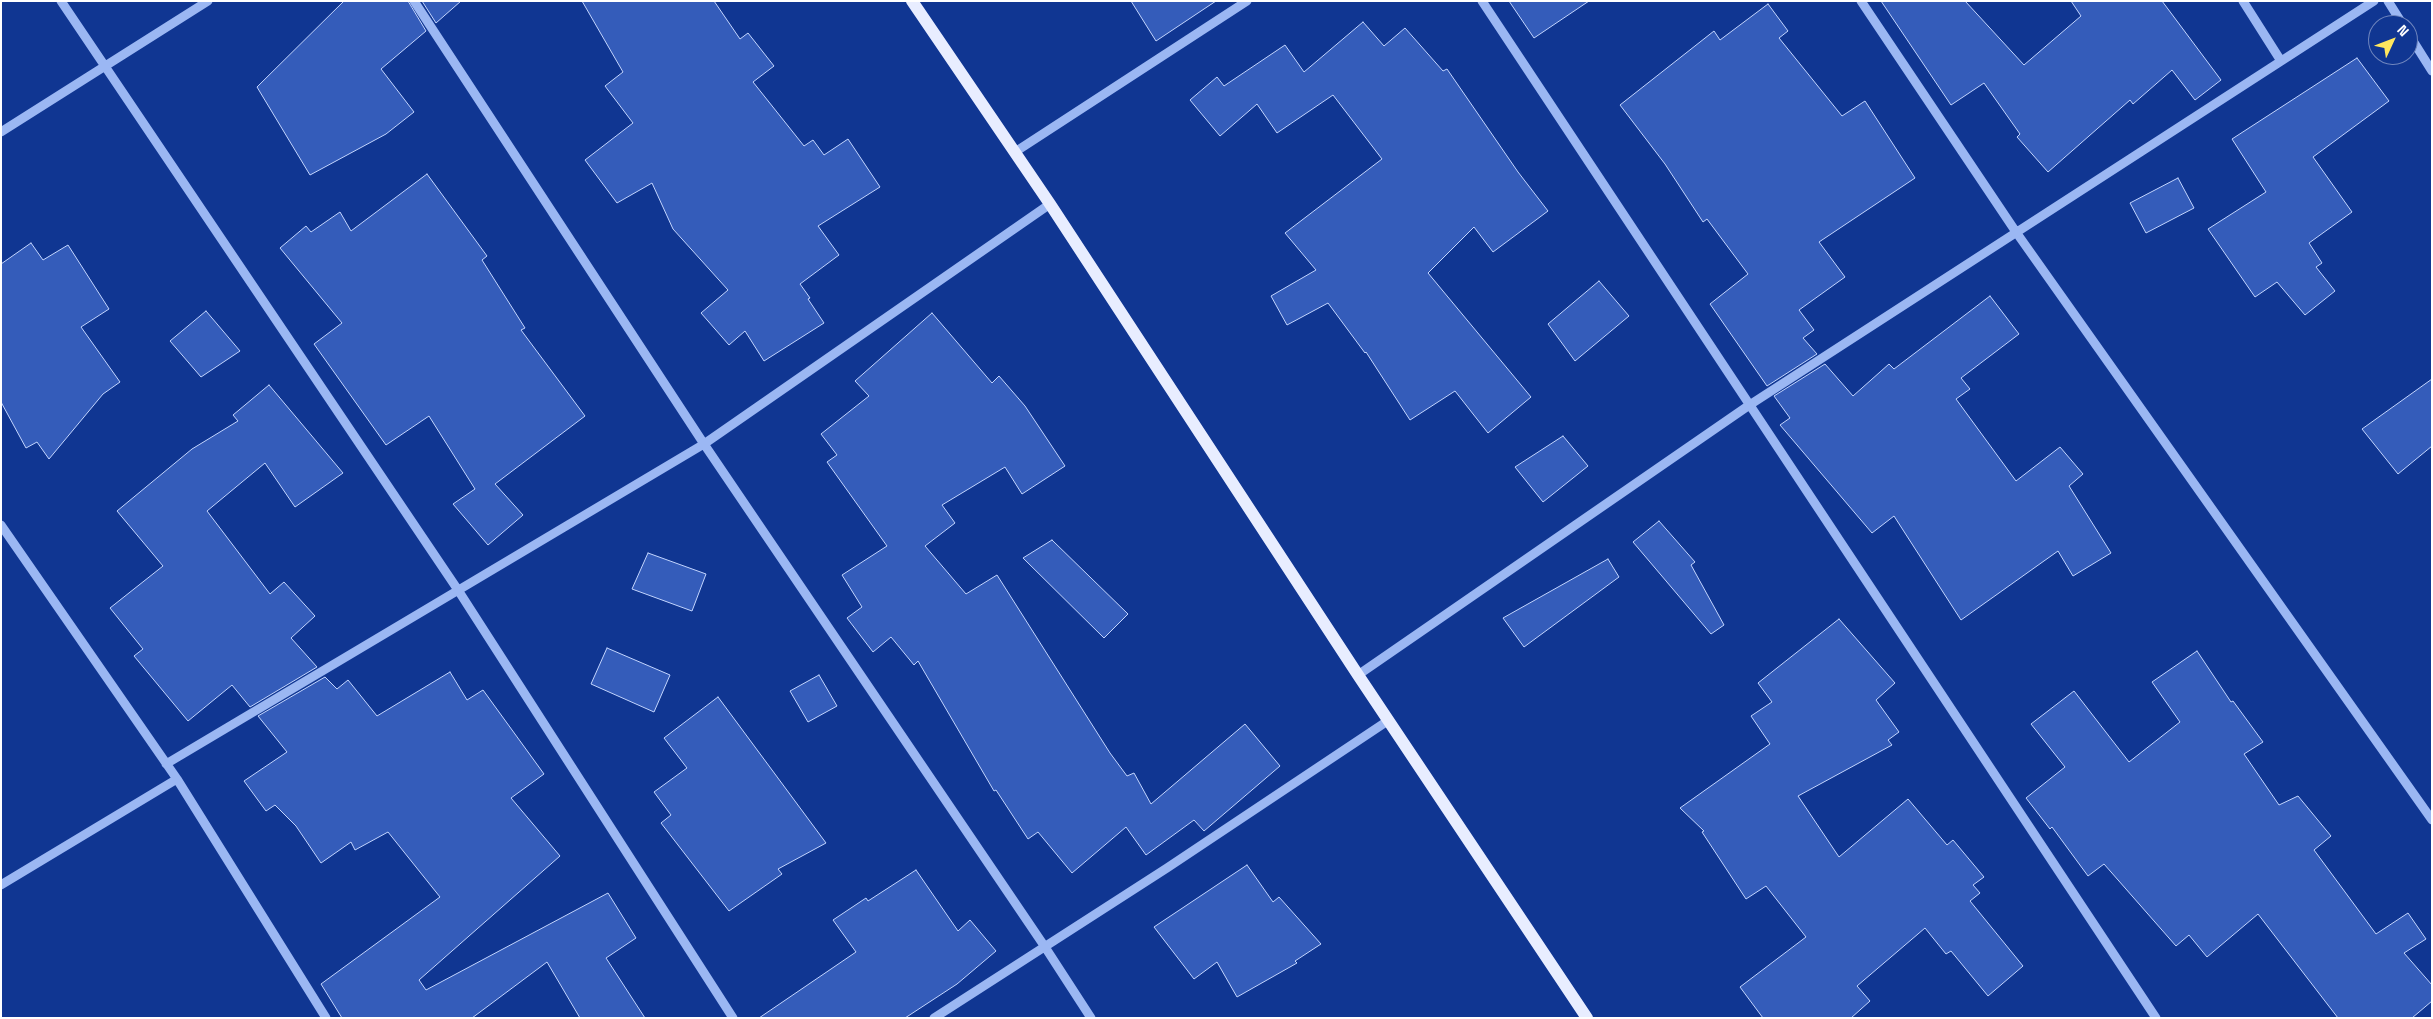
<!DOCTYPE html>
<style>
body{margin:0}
#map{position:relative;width:2433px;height:1019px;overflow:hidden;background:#103692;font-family:"Space Grotesk",sans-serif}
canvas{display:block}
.frame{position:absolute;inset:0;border:2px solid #fff;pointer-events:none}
.north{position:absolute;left:2368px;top:15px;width:50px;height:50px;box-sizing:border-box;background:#103692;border:1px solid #7086be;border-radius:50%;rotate:47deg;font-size:14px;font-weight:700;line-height:20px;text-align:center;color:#fff}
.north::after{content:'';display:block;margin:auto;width:18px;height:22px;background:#ffe75e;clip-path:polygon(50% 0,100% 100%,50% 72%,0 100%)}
</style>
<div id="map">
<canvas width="2433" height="1019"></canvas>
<div class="frame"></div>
<div class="north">N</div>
</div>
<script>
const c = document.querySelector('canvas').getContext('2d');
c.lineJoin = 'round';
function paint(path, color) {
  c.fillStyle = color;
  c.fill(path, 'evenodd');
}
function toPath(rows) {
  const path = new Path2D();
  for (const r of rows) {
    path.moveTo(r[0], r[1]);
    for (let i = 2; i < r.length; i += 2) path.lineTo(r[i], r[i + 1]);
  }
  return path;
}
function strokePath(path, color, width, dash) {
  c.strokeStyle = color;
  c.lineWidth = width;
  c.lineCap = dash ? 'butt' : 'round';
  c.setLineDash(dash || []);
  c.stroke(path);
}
const building = toPath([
 [344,1,408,1,426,31,381,69,414,112,386,134,310,175,257,87,344,1],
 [422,1,461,1,436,23,422,1],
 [582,1,714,1,740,39,748,33,774,66,753,82,804,146,813,140,824,155,848,139,880,187,818,226,839,255,800,284,810,298,808,299,824,323,764,361,745,331,729,345,701,313,728,290,673,229,652,183,617,203,585,160,633,123,605,86,623,72,582,1],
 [1131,1,1216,1,1156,41,1131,1],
 [1509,1,1589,1,1534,38,1509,1],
 [1881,1,1965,1,2024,65,2081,16,2071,1,2162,1,2221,80,2195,100,2172,70,2133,104,2130,100,2048,172,2017,137,2020,134,1984,83,1951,105,1881,1],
 [1768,4,1788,31,1779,38,1842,116,1865,101,1915,178,1819,242,1845,277,1799,310,1814,330,1803,338,1817,354,1767,386,1710,304,1748,274,1707,219,1703,222,1665,164,1620,105,1714,31,1720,40,1768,4],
 [1363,22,1384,46,1405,28,1443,71,1447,69,1518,172,1548,211,1493,252,1474,227,1428,273,1531,397,1488,433,1455,391,1410,420,1366,352,1365,353,1328,303,1287,325,1271,296,1316,270,1285,233,1382,159,1333,95,1277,133,1257,104,1220,136,1190,100,1217,77,1224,86,1285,45,1304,72,1363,22],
 [2357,58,2389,101,2313,157,2352,212,2309,243,2322,263,2316,267,2335,291,2305,315,2277,282,2255,297,2208,229,2266,192,2232,139,2357,58],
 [427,174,487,256,482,260,525,328,521,330,585,416,495,484,523,515,488,545,453,504,475,489,429,416,386,445,314,344,342,323,280,248,306,226,311,232,340,212,351,231,427,174],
 [2178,178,2194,208,2146,233,2130,203,2178,178],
 [31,243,43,260,68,245,109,309,81,327,120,382,103,394,49,459,37,442,26,448,1,402,1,264,31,243],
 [1599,281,1629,316,1575,361,1548,324,1599,281],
 [1990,296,2019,334,1961,378,1970,389,1956,399,2016,481,2060,447,2083,474,2069,486,2111,553,2073,576,2058,551,1961,620,1894,516,1872,533,1780,425,1790,418,1774,396,1825,364,1853,396,1889,364,1894,369,1990,296],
 [206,311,240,351,201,377,170,341,206,311],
 [932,313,992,383,999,376,1025,406,1065,466,1022,494,1005,467,942,505,955,523,925,546,966,594,997,575,1110,753,1127,776,1134,773,1151,804,1245,724,1280,766,1204,831,1194,820,1146,855,1126,827,1072,873,1038,832,1028,839,996,790,994,791,918,661,914,665,891,637,873,652,847,618,862,607,842,575,887,546,827,462,837,455,821,434,869,396,855,381,932,313],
 [2432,379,2432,446,2398,474,2362,429,2432,379],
 [269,385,343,473,295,507,265,463,207,511,270,594,284,582,315,616,291,638,317,667,250,707,232,685,188,721,134,656,143,649,110,608,163,566,117,511,192,449,238,421,233,415,269,385],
 [1563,436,1588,466,1543,502,1515,467,1563,436],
 [1659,521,1695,562,1691,565,1724,625,1711,634,1633,542,1659,521],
 [1052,540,1128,614,1104,638,1023,558,1052,540],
 [648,553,706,574,692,611,632,589,648,553],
 [1608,559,1619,577,1524,647,1503,618,1608,559],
 [1839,619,1895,683,1876,700,1899,732,1888,740,1892,745,1798,796,1839,857,1908,799,1947,845,1953,840,1984,877,1973,885,1980,893,1970,901,2023,966,1988,996,1951,951,1946,954,1925,928,1857,986,1870,1001,1851,1018,1763,1018,1740,987,1806,937,1766,886,1746,899,1702,832,1704,831,1680,808,1770,744,1751,716,1772,702,1758,683,1839,619],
 [607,648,670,675,654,712,591,684,607,648],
 [2197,651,2231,702,2233,701,2263,742,2244,754,2279,805,2298,796,2331,836,2314,850,2376,934,2408,913,2426,939,2404,953,2432,985,2432,1001,2412,1018,2338,1018,2258,914,2207,957,2189,935,2176,946,2104,864,2088,876,2052,827,2050,829,2026,798,2065,767,2031,724,2074,691,2129,762,2180,722,2152,682,2197,651],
 [450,672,467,700,483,690,544,774,511,798,560,856,419,980,426,990,608,893,636,938,606,958,645,1018,580,1018,547,962,472,1018,342,1018,321,984,440,897,388,832,355,850,351,842,321,863,296,826,275,805,266,811,244,781,287,752,258,716,325,677,337,689,348,680,377,716,450,672],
 [819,675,837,706,808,722,790,691,819,675],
 [718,697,826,843,778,869,782,874,729,911,661,823,671,815,654,792,687,768,664,738,718,697],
 [1247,865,1273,902,1279,897,1321,944,1295,961,1297,963,1237,997,1217,962,1194,979,1154,927,1247,865],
 [916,870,958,931,970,920,996,951,957,984,905,1018,759,1018,856,952,833,920,866,898,868,901,916,870]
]);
paint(building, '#345cba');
strokePath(building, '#c3d5fe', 1);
strokePath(toPath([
 [61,1,458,590,733,1018],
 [414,1,704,444,1045,947,1091,1018],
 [1482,1,2156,1018],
 [1861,1,2016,232,2432,820],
 [2243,1,2281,61],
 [2388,1,2403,25],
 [2408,33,2432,71],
 [1,132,208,1],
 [1015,152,1247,1],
 [1,525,177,779,326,1018],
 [1358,675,1748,406,2374,1],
 [166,764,704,444,1050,204],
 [1,885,177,779],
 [934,1018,1167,868,1389,720]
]), '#9bb7f3', 9);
strokePath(toPath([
 [912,1,1050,204,1358,675,1587,1018]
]), '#e8edff', 12);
</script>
